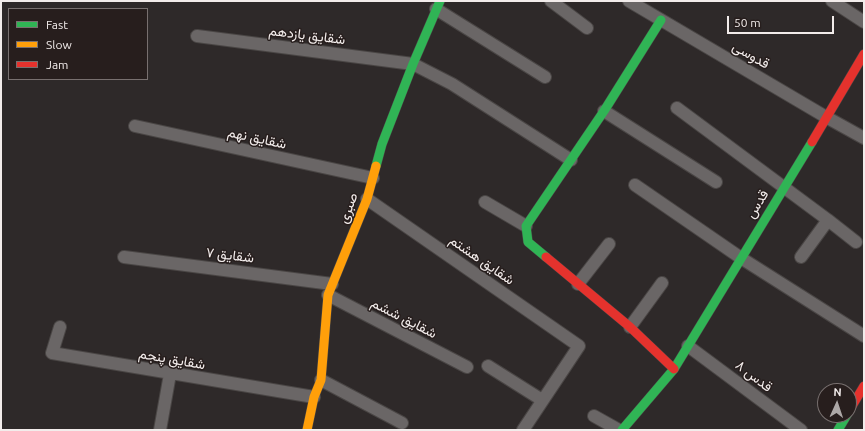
<!DOCTYPE html>
<meta charset="utf-8">
<style>
body{margin:0}
#map{position:relative;width:865px;height:431px;overflow:hidden;background:#2e2929;font-family:Ubuntu,sans-serif}
canvas{display:block}
.frame{position:absolute;inset:0;border:2px solid #f2eceb;pointer-events:none}
.legend{position:absolute;left:8px;top:8px;width:140px;height:72px;box-sizing:border-box;background:#271e1d;border:1px solid #78706f;margin:0;padding:5px 7px;list-style:none;font-size:12px;color:#f2eceb}
.legend li{display:flex;align-items:center;gap:8px;height:20px}
.legend b{width:20px;border:1px solid #78706f}
.north{position:absolute;left:817px;top:383px;width:40px;height:40px;box-sizing:border-box;background:#271e1d;border:1px solid #78706f;border-radius:50%;rotate:3deg;font-size:11px;font-weight:700;line-height:16px;text-align:center;color:#f2eceb}
.north::after{content:'';display:block;margin:auto;width:14px;height:18px;background:#ada8a7;clip-path:polygon(50% 0,100% 100%,50% 72%,0 100%)}
.scale{position:absolute;left:727px;top:16px;width:107px;height:18px;box-sizing:border-box;border:2px solid #f2eceb;border-top:0;padding-left:5px;font-size:12px;line-height:14px;white-space:nowrap;color:#f2eceb;-webkit-text-stroke:3px #271e1d;paint-order:stroke}
</style>
<div id="map">
<canvas width="865" height="431"></canvas>
<div class="frame"></div>
<ul class="legend">
<li><b style="height:5px;background:#30b455"></b>Fast</li>
<li><b style="height:5px;background:#ff9f0a"></b>Slow</li>
<li><b style="height:5px;background:#e5322d"></b>Jam</li>
</ul>
<div class="north">N</div>
<div class="scale">50 m</div>
</div>
<script>
const c = document.querySelector('canvas').getContext('2d');
c.lineJoin = 'round';
function toPath(rows) {
  const path = new Path2D();
  for (const r of rows) {
    path.moveTo(r[0], r[1]);
    for (let i = 2; i < r.length; i += 2) path.lineTo(r[i], r[i + 1]);
  }
  return path;
}
function strokePath(path, color, width, dash) {
  c.strokeStyle = color;
  c.lineWidth = width;
  c.lineCap = dash ? 'butt' : 'round';
  c.setLineDash(dash || []);
  c.stroke(path);
}
function drawText(font, color, halo, rows, align = 'center') {
  c.font = font + ' Ubuntu,Vazirmatn,sans-serif';
  c.lineWidth = 3;
  c.setLineDash([]);
  c.textBaseline = 'middle';
  c.strokeStyle = halo;
  c.fillStyle = color;
  for (const [text, x, y, turn = 0] of rows) {
    c.save();
    c.translate(x, y);
    c.rotate((+turn || 0) * Math.PI / 180);
    c.textAlign = isNaN(turn) ? turn : align;
    if (halo) c.strokeText(text, 0, 0);
    c.fillText(text, 0, 0);
    c.restore();
  }
}
const street = toPath([
 [551,1,587,28],
 [629,1,826,117,864,138],
 [832,1,864,22],
 [436,9,545,77],
 [197,36,413,64,452,84,571,160],
 [677,108,828,220,856,242],
 [604,111,716,182],
 [135,126,373,178],
 [635,185,741,258,864,336],
 [367,199,579,346,523,430],
 [485,202,526,226],
 [124,257,332,284],
 [801,257,828,220],
 [578,284,609,244],
 [328,295,467,367],
 [60,327,52,353,314,397],
 [630,327,662,283],
 [688,346,801,430],
 [488,366,542,400],
 [321,380,402,423],
 [594,416,619,430],
 [160,430,170,374]
]);
const fast = toPath([
 [376,166,382,144,413,64,440,1],
 [546,257,528,242,526,226,604,111,661,20],
 [622,430,674,369,812,142],
 [838,430,847,415]
]);
const slow = toPath([
 [307,430,314,397,321,380,328,295,367,199,376,166]
]);
const jam = toPath([
 [812,142,864,54],
 [546,257,630,327,674,369],
 [849,411,864,386]
]);
strokePath(street, '#4a4645', 14);
strokePath(fast, '#4a4645', 10);
strokePath(slow, '#4a4645', 10);
strokePath(jam, '#4a4645', 10);
strokePath(street, '#6a6666', 12);
strokePath(fast, '#30b455', 9);
strokePath(slow, '#ff9f0a', 9);
strokePath(jam, '#e5322d', 9);
drawText('14px', '#f2eceb', '#271e1d', [
 ["شقایق یازدهم",307,35,7],
 ["قدوسی",751,55,30],
 ["شقایق نهم",257,138,12],
 ["قدس",757,204,-58],
 ["صبری",348,208,-69],
 ["شقایق ۷",230,255,7],
 ["شقایق هشتم",482,260,35],
 ["شقایق ششم",404,318,27],
 ["شقایق پنجم",172,359,10],
 ["قدس ۸",754,376,37]
]);
</script>
